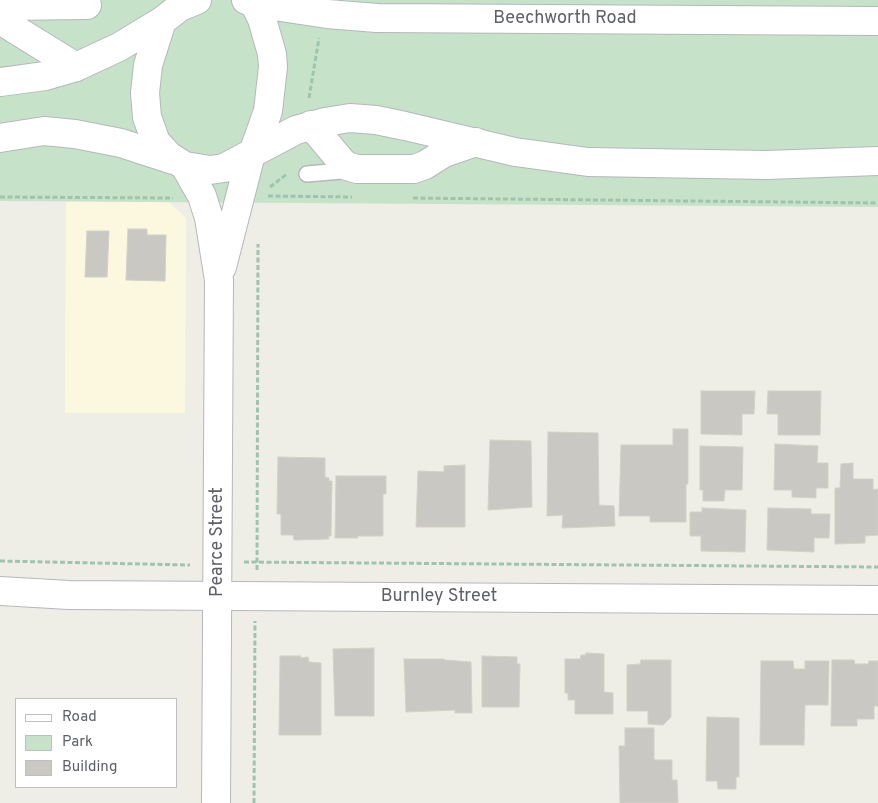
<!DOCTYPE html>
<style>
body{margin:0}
#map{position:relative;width:878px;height:803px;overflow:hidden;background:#eeeee6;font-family:Overpass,sans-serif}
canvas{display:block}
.legend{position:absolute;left:15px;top:698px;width:162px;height:90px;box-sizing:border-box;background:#fff;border:1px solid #bfbfc1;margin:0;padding:6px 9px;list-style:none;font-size:15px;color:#5e6065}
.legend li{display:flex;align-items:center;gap:10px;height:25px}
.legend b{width:25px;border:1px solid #bfbfc1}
</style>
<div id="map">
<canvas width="878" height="803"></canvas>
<ul class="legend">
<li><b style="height:6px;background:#fff"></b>Road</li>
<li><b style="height:14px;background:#c6e3c9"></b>Park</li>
<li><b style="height:14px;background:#cac8c3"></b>Building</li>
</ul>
</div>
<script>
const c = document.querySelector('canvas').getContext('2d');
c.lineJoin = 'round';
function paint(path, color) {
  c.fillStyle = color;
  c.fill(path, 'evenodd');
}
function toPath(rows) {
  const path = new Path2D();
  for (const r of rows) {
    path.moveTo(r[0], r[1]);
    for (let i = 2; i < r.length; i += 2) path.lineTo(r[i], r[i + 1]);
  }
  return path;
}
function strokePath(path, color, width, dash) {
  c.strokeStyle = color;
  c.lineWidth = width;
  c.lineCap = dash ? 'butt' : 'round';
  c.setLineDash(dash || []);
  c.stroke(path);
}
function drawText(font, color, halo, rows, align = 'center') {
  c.font = font + ' Overpass,sans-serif';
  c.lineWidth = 5;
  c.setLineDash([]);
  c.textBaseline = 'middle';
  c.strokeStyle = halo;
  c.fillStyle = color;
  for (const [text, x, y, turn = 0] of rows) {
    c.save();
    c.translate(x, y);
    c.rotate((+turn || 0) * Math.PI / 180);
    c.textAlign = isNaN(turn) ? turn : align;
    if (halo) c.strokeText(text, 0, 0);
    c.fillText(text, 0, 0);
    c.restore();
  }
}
paint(toPath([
 [66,201,169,202,186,218,185,413,65,413]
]), '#fbf8df');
paint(toPath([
 [0,0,878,0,878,207,0,201]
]), '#c6e3c9');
const building = toPath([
 [128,229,147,229,147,235,166,235,165,281,126,280,128,229],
 [87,231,109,231,107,277,85,277,87,231],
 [701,391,755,391,754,414,742,414,742,435,701,434,701,391],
 [768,391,821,391,820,435,778,435,778,414,767,414,768,391],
 [673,429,688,429,688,484,686,484,686,522,650,522,650,516,619,516,621,445,673,445,673,429],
 [548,432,598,433,599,505,614,506,615,526,562,528,563,515,547,516,548,432],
 [490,440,531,441,532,507,488,510,490,440],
 [775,444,818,446,817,463,828,463,828,488,816,488,816,498,792,497,792,490,774,490,775,444],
 [700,446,743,447,742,490,725,490,724,501,703,501,703,490,700,490,700,446],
 [278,457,325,458,325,477,329,478,329,481,332,481,331,536,328,536,329,539,294,540,293,535,281,535,281,514,277,514,278,457],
 [853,463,853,479,873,479,873,490,878,489,878,535,865,536,865,543,835,544,835,488,840,488,841,464,853,463],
 [465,465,465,527,416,527,418,471,444,472,444,466,465,465],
 [336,476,386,476,386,494,383,494,383,536,357,536,358,538,335,538,336,476],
 [702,508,746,510,745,552,701,551,701,536,690,536,690,512,702,512,702,508],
 [768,508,811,509,811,514,830,514,829,538,814,538,814,552,767,550,768,508],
 [374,648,374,716,335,716,333,649,374,648],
 [586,653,604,654,604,692,613,693,613,714,575,714,575,700,568,700,568,693,565,693,565,659,580,659,581,655,586,655,586,653],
 [280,656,301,656,300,658,308,657,309,662,321,663,321,735,279,735,280,656],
 [482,656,517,657,517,664,520,664,519,707,482,707,482,656],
 [404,659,444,659,444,660,471,662,472,713,455,713,455,710,406,712,404,659],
 [641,660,671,660,671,717,663,725,648,724,648,711,627,711,627,665,640,664,641,660],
 [832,660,854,660,855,664,868,664,869,661,878,661,878,706,874,706,874,719,857,719,857,726,831,726,832,660],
 [761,661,793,661,794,669,805,669,805,661,829,661,828,705,805,705,804,745,760,745,761,661],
 [707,717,739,718,739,777,736,777,736,789,718,789,717,781,706,781,707,717],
 [625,728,654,728,654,760,672,760,672,780,677,780,678,803,620,803,619,746,625,746,625,728]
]);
paint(building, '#cac8c3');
strokePath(building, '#d3d0c5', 1);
const lane = toPath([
 [307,174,353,170]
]);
const street = toPath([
 [0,6,87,5],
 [0,20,76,67],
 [311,125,342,162,347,166,357,169,414,169,425,165,444,153,476,142],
 [0,591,69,595,878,600]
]);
const secondary = toPath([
 [197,0,180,7,162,21,148,65,145,93,147,117,156,142,169,156,185,166,210,170,224,168,296,130,325,122,350,118,376,120,405,126,515,152,588,162,767,165,878,161],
 [246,0,254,3,262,19,272,54,273,67,268,111,253,153],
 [254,3,327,14,377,18,878,21],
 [0,82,45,76,76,67,119,47,162,21],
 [0,138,44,131,75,134,121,143,173,160],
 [185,166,202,196,209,218,219,280,216,803],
 [222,267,251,154]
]);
strokePath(lane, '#b6b7bc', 18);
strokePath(street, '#b6b7bc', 30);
strokePath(secondary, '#b5b7bc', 30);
strokePath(toPath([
 [309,98,319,38],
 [270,187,287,174],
 [268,196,352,197],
 [0,197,173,198],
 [413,198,878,203],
 [0,561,190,565],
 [244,562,878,567],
 [257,570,258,244],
 [254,803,255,621]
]), '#9fc4ae', 3, [5, 2.5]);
strokePath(lane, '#fff', 15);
strokePath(street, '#fff', 28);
strokePath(secondary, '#fff', 28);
drawText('18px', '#5e6065', '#fff', [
 ["Beechworth Road",565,19],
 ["Pearce Street",218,542,-90],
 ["Burnley Street",439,597]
]);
</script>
